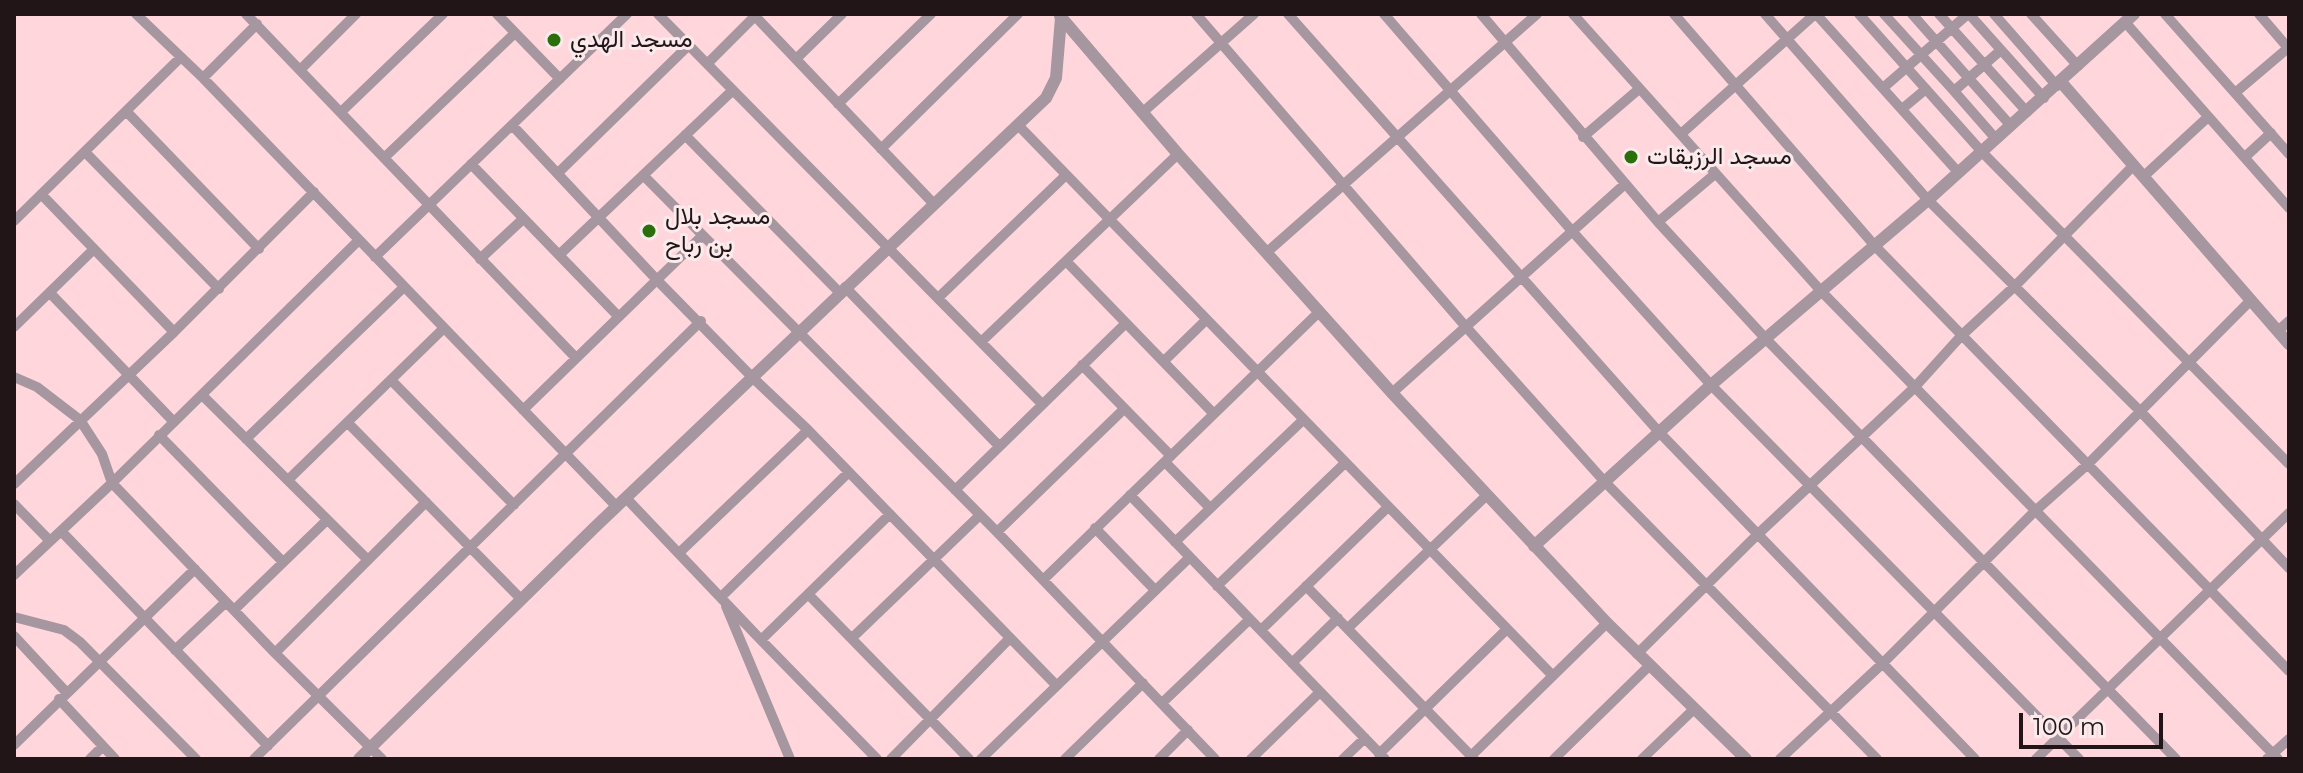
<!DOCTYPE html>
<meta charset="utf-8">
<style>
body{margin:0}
#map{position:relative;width:2303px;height:773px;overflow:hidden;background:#ffd6dc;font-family:Montserrat,sans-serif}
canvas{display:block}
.frame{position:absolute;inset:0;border:16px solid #221517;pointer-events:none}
.scale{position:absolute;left:2019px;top:713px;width:144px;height:36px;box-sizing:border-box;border:4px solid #221517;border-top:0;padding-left:10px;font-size:24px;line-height:28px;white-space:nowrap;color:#221517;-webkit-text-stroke:6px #fbeaec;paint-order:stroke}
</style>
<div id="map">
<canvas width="2303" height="773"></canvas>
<div class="frame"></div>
<div class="scale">100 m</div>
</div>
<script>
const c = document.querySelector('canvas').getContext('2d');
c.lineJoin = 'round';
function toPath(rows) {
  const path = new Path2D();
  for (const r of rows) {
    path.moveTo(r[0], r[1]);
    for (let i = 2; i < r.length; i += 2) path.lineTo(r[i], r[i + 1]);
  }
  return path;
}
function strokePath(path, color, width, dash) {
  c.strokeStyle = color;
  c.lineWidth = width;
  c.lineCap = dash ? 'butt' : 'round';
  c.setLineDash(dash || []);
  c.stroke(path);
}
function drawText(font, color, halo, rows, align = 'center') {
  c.font = font + ' Montserrat,Vazirmatn,sans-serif';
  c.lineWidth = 6;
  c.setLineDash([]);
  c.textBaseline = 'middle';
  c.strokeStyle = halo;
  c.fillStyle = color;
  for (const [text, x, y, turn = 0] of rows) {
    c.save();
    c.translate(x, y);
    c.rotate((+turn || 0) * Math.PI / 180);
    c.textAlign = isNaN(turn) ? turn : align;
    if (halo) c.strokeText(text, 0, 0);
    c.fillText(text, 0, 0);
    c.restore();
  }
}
strokePath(toPath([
 [136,14,203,78,617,507],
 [246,14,576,358],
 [497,14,560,79],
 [658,14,1042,404],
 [753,14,933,203],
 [1196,14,1466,327,1604,481,1877,759],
 [1288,14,1659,432,1975,759],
 [1384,14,1572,231,1711,385,2079,759],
 [1481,14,1658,222,1765,338,2176,759],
 [1573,14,1821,291,2278,759],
 [1674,14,1875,246,2289,671],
 [1765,14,1928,200,2141,412,2289,568],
 [1816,14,1958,172],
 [1859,14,1982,152,2289,464],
 [1884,14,1954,91],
 [1912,14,2011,126],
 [1939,14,2027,112],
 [1969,14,2044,98],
 [1994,14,2057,86],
 [2031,14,2078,66],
 [2165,14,2289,154],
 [2259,14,2289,49],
 [2125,22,2289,208],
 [796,59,842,14],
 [708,63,757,14],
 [300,70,356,14],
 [203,78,257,24],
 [1883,88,1968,14],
 [2235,93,2288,48],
 [838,104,931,14],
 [1902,109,1926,89],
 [127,112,259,249],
 [341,112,443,14],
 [1143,112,1254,14],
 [512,125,657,280,752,377,808,430,1056,685],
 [1018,125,1553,676],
 [1681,134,1815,14],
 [685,135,839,292],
 [1583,137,1639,89],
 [1996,139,1954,91,2001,50],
 [881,149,1018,14],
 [86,153,219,289],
 [2245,157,2271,133],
 [384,158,515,33],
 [471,164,618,316],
 [558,173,689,45],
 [643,175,997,532,1215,759],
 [2143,177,2208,117],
 [42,195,174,332],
 [14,221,181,57],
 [1658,222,1715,174],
 [1266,253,1537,14],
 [559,255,733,90],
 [375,257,627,14],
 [480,259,523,219],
 [1066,261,1214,414],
 [845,287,999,446],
 [50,293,173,421],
 [938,298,1066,175],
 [14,327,94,249],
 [2278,331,2289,321],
 [981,342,1178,154],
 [1164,361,1206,320],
 [1082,365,1171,456],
 [14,377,37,387,80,420,102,454,112,483,275,653,382,759],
 [391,380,514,505],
 [1392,393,1625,184],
 [202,395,368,560,275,653],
 [523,410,702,236],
 [348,423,521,599],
 [159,435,283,562],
 [246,439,404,287],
 [1165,462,1210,508],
 [289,479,444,328],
 [14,484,174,332,314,192],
 [955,490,1126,323],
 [1130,495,1385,759],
 [626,498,761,640,890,514],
 [14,504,50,541],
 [1095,528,1155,590],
 [61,531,268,746],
 [997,532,1124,409],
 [1175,542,1303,420],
 [679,553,808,430],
 [368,560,426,502],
 [14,575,112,483,359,240],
 [1043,580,1319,312],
 [1217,586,1345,463],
 [1306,586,1474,759],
 [808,594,969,759],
 [721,597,849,472],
 [726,606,790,759],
 [234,610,327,520],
 [14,617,64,630,80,642,196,759],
 [1348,628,1487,495],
 [1261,630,1388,507],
 [14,636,66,692],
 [852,638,980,515],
 [761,640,877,759],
 [175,650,226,602],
 [1637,654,1758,534,1914,388,1961,336,2016,285,2133,166],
 [1292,663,1338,618],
 [59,699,115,759],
 [1162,703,1250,619],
 [14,745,195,569],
 [1379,754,1507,629],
 [1471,756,1607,623],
 [90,759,103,746],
 [254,759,701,321],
 [891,759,1010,638],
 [981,759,1190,557],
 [1065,759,1143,683],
 [1159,759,1188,730],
 [1251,759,1320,692],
 [1343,759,1365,738],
 [1554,759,1649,666],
 [1642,759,1693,710],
 [1780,759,1883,663,2034,512,2088,464,2250,301],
 [2036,759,2289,513],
 [2267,759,2289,739]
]), '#a5969f', 10);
strokePath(toPath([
 [1060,16,1178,154,1392,393,1607,623,1746,759],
 [2061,82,2289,344],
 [1534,546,1711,385,1928,200,2134,14],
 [359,759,594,528,1046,98,1056,78,1061,18]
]), '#a5969f', 12);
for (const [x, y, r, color] of [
 [554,40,8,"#2a6f0b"],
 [1631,157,8,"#2a6f0b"],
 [649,231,8,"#2a6f0b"]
]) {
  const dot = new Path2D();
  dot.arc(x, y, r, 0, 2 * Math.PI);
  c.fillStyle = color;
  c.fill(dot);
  strokePath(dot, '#fbeaec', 3);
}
drawText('24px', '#221517', '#fbeaec', [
 ["مسجد الهدي",570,40],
 ["مسجد الرزيقات",1647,157],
 ["مسجد بلال",665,217],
 ["بن رباح",665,245]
], 'left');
</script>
